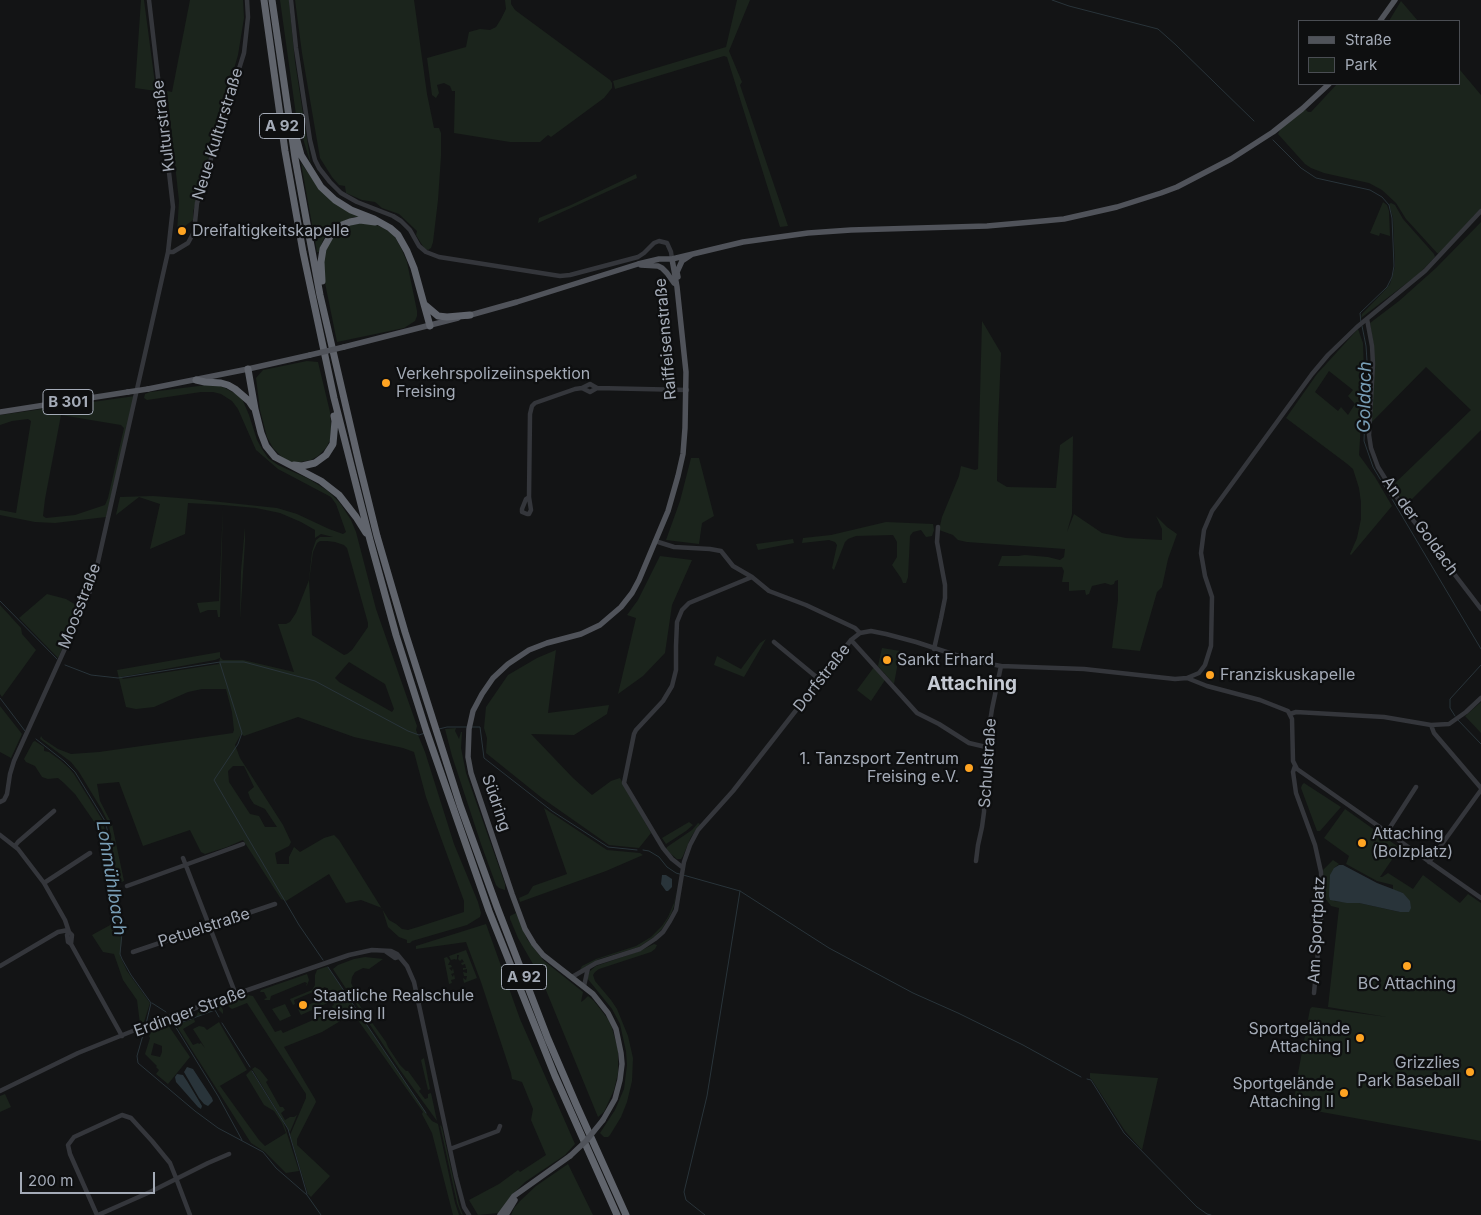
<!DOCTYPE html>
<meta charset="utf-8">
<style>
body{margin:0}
#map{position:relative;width:1481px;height:1215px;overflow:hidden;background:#131415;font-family:Inter,sans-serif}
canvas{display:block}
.legend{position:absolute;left:1298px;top:20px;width:162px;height:65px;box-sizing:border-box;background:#0e0f10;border:1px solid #4a4d53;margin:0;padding:6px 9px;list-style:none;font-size:15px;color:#a4abb7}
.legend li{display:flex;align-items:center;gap:10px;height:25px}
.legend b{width:25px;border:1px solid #4a4d53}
.scale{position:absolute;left:20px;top:1172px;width:135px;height:22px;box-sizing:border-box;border:2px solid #a4abb7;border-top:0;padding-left:6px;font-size:15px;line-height:18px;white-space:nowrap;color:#a4abb7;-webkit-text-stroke:4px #0e0f10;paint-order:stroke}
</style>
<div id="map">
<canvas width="1481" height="1215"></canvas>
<ul class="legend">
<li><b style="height:6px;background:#50535a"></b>Straße</li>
<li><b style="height:14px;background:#1b241c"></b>Park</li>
</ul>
<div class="scale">200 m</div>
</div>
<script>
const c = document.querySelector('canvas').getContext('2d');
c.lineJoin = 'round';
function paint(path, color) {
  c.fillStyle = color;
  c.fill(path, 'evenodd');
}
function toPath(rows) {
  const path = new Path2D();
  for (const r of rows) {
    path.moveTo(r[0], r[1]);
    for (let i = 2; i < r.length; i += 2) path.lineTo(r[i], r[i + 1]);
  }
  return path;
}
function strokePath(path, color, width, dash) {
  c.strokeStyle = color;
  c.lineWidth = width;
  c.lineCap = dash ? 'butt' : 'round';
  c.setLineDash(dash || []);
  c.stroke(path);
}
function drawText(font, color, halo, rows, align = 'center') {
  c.font = font + ' Inter,sans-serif';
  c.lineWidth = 4.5;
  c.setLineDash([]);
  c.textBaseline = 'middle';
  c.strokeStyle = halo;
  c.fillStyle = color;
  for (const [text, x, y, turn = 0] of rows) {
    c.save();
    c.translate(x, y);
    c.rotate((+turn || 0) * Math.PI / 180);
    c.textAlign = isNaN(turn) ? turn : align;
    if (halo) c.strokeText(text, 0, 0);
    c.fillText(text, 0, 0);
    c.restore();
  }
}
paint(toPath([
 [141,0,144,0,156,91,135,88],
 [190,0,243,0,244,18,238,55,193,212,193,220,177,232,179,201,167,91,172,92],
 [280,0,289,0,295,62,311,165,296,115],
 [295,0,414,0,427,94,434,128,439,128,441,133,441,156,438,200,433,242,431,248,428,250,424,248,416,235,417,231,399,214,382,208,375,202,362,200,346,193,345,186,339,185,332,177,320,158,302,53],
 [505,0,511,0,511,4,515,10,610,80,612,83,612,88,604,98,551,137,548,135,540,142,510,142,454,133,455,91,452,91,450,86,444,83,437,85,439,93,436,98,432,95,427,58,466,47,469,32,480,29,490,30,496,27,501,19,506,9],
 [737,0,750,0,729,51,742,82,740,85,788,226,780,227,727,57,724,56,615,89,613,81,726,47],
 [1401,1,1418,21,1389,21],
 [1460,70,1481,95,1481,208,1439,254,1437,253,1406,219,1396,203,1382,190,1369,183,1324,173,1311,168,1305,164,1278,134,1281,128,1305,109,1308,112,1311,112,1337,84,1460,84],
 [301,163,321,191,367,218,354,217,342,222,331,230,323,240,319,252,317,252],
 [636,174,637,178,538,223,539,218,571,205],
 [1383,202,1387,205,1389,211,1390,236,1380,233,1379,236,1370,233],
 [1391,203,1395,205,1403,219,1434,254,1435,257,1420,273,1361,318,1362,314,1385,290,1390,284,1392,278,1395,266,1393,218,1389,204],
 [363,222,374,224,383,228,394,235,402,250,407,262,417,311,417,316,415,321,404,328,337,342,323,273,322,260,328,242,342,228,350,224],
 [1481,222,1481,430,1406,505,1392,486,1471,410,1426,367,1371,423,1374,348,1370,323,1399,301,1436,268],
 [982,321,1001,353,998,425,997,481,1007,487,1056,488,1060,445,1073,436,1072,514,1067,532,1074,514,1102,533,1126,538,1162,540,1162,529,1156,516,1167,527,1177,534,1168,559,1162,587,1157,592,1140,651,1112,648,1118,600,1118,580,1115,581,1114,584,1111,585,1105,583,1092,586,1089,594,1086,595,1085,590,1069,591,1069,582,1062,582,1064,571,1062,567,998,566,1002,556,1018,556,1025,555,1048,557,1060,560,1064,557,1065,549,967,542,958,540,953,535,939,530,942,517,959,476,961,466,975,470,978,469],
 [1358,329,1363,343,1364,374,1359,455,1375,477,1392,506,1351,555,1350,554,1357,538,1361,519,1361,502,1359,488,1353,469,1346,463,1286,418,1317,374],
 [1329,371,1353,390,1348,396,1355,404,1348,415,1341,407,1338,411,1315,392],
 [307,361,318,362,330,412,331,428,330,440,326,448,318,456,311,460,295,463,288,461,281,456,273,448,267,437,260,410,256,378,263,370],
 [207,385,217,385,225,388,240,396,243,401,249,415,257,440,262,449,268,458,278,465,309,479,328,491,340,503,351,520,356,532,376,609,417,726,416,730,425,752,454,844,478,902,481,913,480,917,467,925,412,941,410,943,407,943,407,940,399,937,388,927,382,908,361,900,346,903,329,874,286,901,281,899,243,840,227,847,205,854,201,852,190,830,143,846,119,782,97,784,100,801,112,824,124,881,117,884,109,824,102,810,79,772,71,762,40,739,41,736,43,739,58,749,71,754,99,752,233,733,234,730,232,712,226,689,202,689,188,692,154,707,136,709,126,707,117,670,220,652,220,657,223,660,243,660,294,672,278,624,286,624,290,622,296,613,309,580,312,552,316,540,320,537,333,537,321,534,315,538,315,530,301,522,280,513,256,508,223,505,220,617,218,617,217,610,208,610,200,613,197,603,219,601,223,505,188,503,185,534,150,549,160,504,139,497,116,515,120,497,153,496,192,499,277,508,297,514,329,529,343,534,346,532,336,504,331,497,278,469,256,450,238,409,232,401,221,394,213,392,201,392,147,400,144,398,145,394,150,392],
 [320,541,327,541,335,542,344,545,347,548,368,623,368,627,359,640,352,650,347,654,344,655,312,635,309,581,313,552,317,543],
 [220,658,219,664,123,679,121,677,215,660],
 [349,662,385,684,394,709,392,712,339,682,335,678],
 [298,717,354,737,403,748,414,752,426,797,464,901,464,912,418,927,408,930,402,929,396,924,389,920,339,840,334,835,324,838,300,852,294,847,289,857,289,864,277,864,275,853,289,846,291,842,283,825,240,758,235,745,241,734,244,736],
 [233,766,244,766,254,787,248,792,250,798,254,804,265,809,277,827,265,827,259,816,250,814,229,782,228,771],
 [135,396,106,517,55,523,35,522,0,515,0,510,16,513,31,421,28,419,12,421,0,425,0,415],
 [61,415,121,425,124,428,108,498,105,505,75,515,46,518,43,516,45,499],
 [691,458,699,458,714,516,702,523,699,544,666,540,680,501],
 [886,522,933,524,934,530,932,536,926,537,921,530,913,532,910,536,908,577,906,583,903,583,901,578,892,565,897,557,897,542,893,535,856,536,848,539,845,542,834,570,832,568,837,545,835,542,829,540,802,543,803,538,831,535],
 [245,527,245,542,240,620,241,571],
 [793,539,794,543,758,550,756,544],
 [660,556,692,560,672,605,665,653,643,676,618,694,636,618,627,615,638,600],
 [47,594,66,599,76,605,78,608,73,626,58,658,19,618],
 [0,605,21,628,22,634,36,650,2,697,0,694],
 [766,639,744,677,714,665,717,656,741,669,760,643],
 [882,648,900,651,894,684,878,666],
 [556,650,548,713,609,705,607,714,574,735,531,734,573,778,592,795,611,781,620,778,651,833,639,848,609,845,542,798,486,753,487,738,484,728,486,707,508,675,537,658],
 [874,667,885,680,871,701,857,690],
 [1481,702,1481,733,1465,716],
 [0,706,22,734,11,758,0,752],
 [456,728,455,731,459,739,461,732,462,732,461,748,466,773,505,884,505,890,499,888,496,885,481,844,452,756,445,729],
 [35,741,44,747,44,751,49,752,60,760,69,768,74,774,103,821,109,852,121,932,122,940,120,956,127,971,150,1003,144,1022,140,1024,137,1000,123,980,114,954,103,952,92,935,112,924,113,908,110,882,102,844,95,823,75,794,64,783,58,778,48,779,42,777,35,766,26,762,24,759,33,742],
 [1304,783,1341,807,1320,831,1317,831,1301,788,1302,785],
 [544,808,607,850,640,853,643,855,606,871,520,902,519,898,528,894,533,886,567,874],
 [1345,809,1400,848,1380,877,1382,877,1388,873,1413,889,1423,875,1460,903,1468,894,1481,903,1481,1141,1294,1107,1296,1084,1310,1009,1312,1007,1387,1017,1328,1007,1339,908,1331,906,1325,898,1323,870,1333,860,1339,864,1334,868,1334,901,1359,903,1400,912,1403,893,1393,890,1393,885,1377,881,1346,864,1349,856,1324,838],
 [689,822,693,825,686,831,666,844,662,838],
 [698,823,700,824,691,837,683,856,681,859,677,859,666,850,667,847,692,830],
 [677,887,674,906,671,914,662,929,654,937,639,947,599,959,580,970,582,966,596,959,636,946,651,937,662,926,668,917,674,903],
 [516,913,527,939,543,960,583,992,581,1002,584,1000,588,996,594,1001,608,1019,612,1028,618,1049,618,1073,614,1090,608,1103,604,1112,598,1117,541,978,518,938,510,919,510,916],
 [486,924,520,1019,575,1144,565,1155,525,1182,511,1196,498,1213,478,1215,469,1200,499,1184,518,1170,520,1172,546,1155,531,1120,533,1109,522,1082,512,1079,511,1073,481,982,466,942,416,949,416,946],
 [654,944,657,945,655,949,651,952,599,969,595,972,593,975,595,981,611,1000,617,1009,628,1036,633,1058,632,1081,627,1102,621,1117,610,1135,608,1137,604,1137,600,1133,615,1110,624,1089,627,1065,626,1051,620,1024,612,1009,587,978,590,971,596,966,640,951],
 [466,950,477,978,464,983,463,978,466,980,467,976,464,976,463,972,467,973,467,969,463,970,463,968,466,968,465,964,462,965,461,963,464,962,462,959,460,961,458,959,459,955,457,955,457,959,456,960,455,959,451,960,449,956],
 [365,957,383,959,369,969,363,968,355,972,352,977,351,983,356,993,358,1003,386,1042,388,1047,400,1065,406,1071,408,1071,421,1089,419,1091,425,1099,428,1098,428,1094,431,1093,437,1121,400,1070,333,969,338,965,354,959],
 [447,957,450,961,448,965,451,965,452,967,449,968,452,971,453,968,454,973,451,974,453,977,454,974,455,979,451,980,452,983,449,984,444,958],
 [326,967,328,967,428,1116,432,1121,438,1124,455,1203,459,1215,453,1215,432,1133,422,1114,423,1112,355,1016,352,1014,322,1032,284,1047,315,1099,316,1102,297,1139,297,1145,330,1176,311,1197,308,1194,290,1135,306,1098,306,1094,247,1003,232,1009,229,1007,227,1004,228,1001,247,995,253,996,275,1032,281,1030,283,1033,334,1011,332,1006,334,1005,332,1001,301,1015,298,1009,332,995,331,991,328,993,325,987,294,1000,295,1004,293,1005,290,999,312,990,315,985,315,975,317,970],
 [307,974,309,980,307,985,306,986,307,983,305,982,271,996,270,1000,265,1000,264,999,267,998,264,992,260,992,261,990],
 [285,1004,291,1016,280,1021,272,1009],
 [220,1005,223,1010,223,1014,218,1009,196,1017,198,1012],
 [194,1019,195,1022,183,1029,193,1045,198,1043,199,1044,201,1043,205,1048,193,1029,199,1026,204,1027,207,1030,219,1022,247,1070,218,1087,220,1086,259,1140,265,1146,286,1133,282,1123,274,1111,264,1105,246,1075,251,1070,283,1121,299,1171,286,1173,265,1152,251,1143,176,1025],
 [164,1025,165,1026,168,1025,190,1057,168,1084,156,1074,159,1070,156,1067,157,1066,145,1054,150,1038,149,1036,154,1028],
 [154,1043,162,1046,162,1052,160,1057,151,1055],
 [424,1058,430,1089,428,1090,421,1060],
 [255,1067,260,1070,268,1080,266,1082,280,1107,283,1107,285,1110,281,1113,285,1120,290,1117,294,1117,297,1115,290,1132,252,1069],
 [1090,1073,1158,1078,1142,1150,1125,1131,1092,1080,1090,1078],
 [5,1094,11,1107,0,1112,0,1096],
 [440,1125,442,1127,459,1205,463,1215,461,1214,457,1203],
 [568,1164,593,1215,511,1215,514,1208,520,1201,536,1186]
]), '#1b241c');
paint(toPath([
 [1339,865,1343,865,1377,883,1403,893,1410,901,1411,908,1409,912,1400,912,1359,903,1347,903,1330,900,1329,896,1330,875,1334,868],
 [662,875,666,875,672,879,672,887,668,891,666,891,661,884],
 [187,1067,193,1069,212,1098,213,1101,208,1106,204,1104,199,1098,184,1072],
 [177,1074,183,1075,187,1081,202,1106,201,1109,198,1107,176,1082,175,1077]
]), '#29343a');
strokePath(toPath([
 [1052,0,1069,6,1158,29,1176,45,1254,121],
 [1273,140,1301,168,1316,178,1370,190,1382,197,1389,205,1392,218,1394,266,1392,277,1387,287,1360,313,1361,323],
 [1362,326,1366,346,1367,361,1364,441,1373,467,1481,649],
 [0,601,57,659],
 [220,663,242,733,238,744,214,780,299,925,323,960],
 [65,665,91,675,118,678,220,662,244,662,315,681,408,731,419,735,425,733],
 [0,698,25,731],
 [1455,716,1450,708,1450,699,1481,665],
 [1457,719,1481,744],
 [471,727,480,727,484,758,552,811,608,847,637,850],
 [439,729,447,727,467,727],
 [36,739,64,761,75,772,105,821,108,833,114,882,122,933,120,954,122,959,131,975,151,1003,146,1024],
 [643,850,649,851,659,857,667,867,676,873,740,891,829,948,913,993,958,1013,1023,1045,1081,1077],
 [328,967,426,1113],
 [152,1003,166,1012],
 [172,1021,218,1096,242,1140],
 [222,1023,250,1067],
 [175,1025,215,1010,219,1017],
 [145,1028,137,1056,138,1063,195,1111,218,1128,263,1152,276,1168,307,1195,321,1215],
 [252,1071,288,1129,307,1194],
 [1087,1079,1091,1080,1124,1133,1197,1207,1207,1214,1211,1215],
 [705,1215,686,1200,684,1192,707,1096,740,891]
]), '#29343a', 1);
strokePath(toPath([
 [291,0,296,48,310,140,315,160,319,168,330,182,341,193,357,202,393,216,401,221,410,230,419,246,426,252,439,257,560,276,570,275,638,257,644,253,654,243,659,241,667,243,671,252,672,259],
 [168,252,173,252,188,243,194,232,197,203,244,53,248,17,247,0],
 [1367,319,1372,346,1373,364,1369,435,1371,448,1378,467,1403,507,1481,609],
 [582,388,590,384,597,388],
 [529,497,531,510,529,514,527,514,522,512,522,509,526,499,529,497,530,414,532,406,535,403,575,389,582,388,590,392,597,388,687,390],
 [655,541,674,547,710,549,721,551,733,566,752,577,769,591,806,605,855,628,860,633],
 [851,640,917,713,939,724,969,743,986,747],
 [774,642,820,680],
 [934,649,941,618,945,598,945,585,937,542,938,527],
 [1187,678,1207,686,1260,700,1288,711,1292,719,1293,761,1297,769,1481,898],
 [1290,714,1296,712,1384,717,1431,725,1449,724,1466,712,1481,698],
 [1431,725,1434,733,1481,788],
 [1295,766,1293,772,1296,793,1315,845,1321,872,1322,906,1320,931,1314,993],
 [0,802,4,800,7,794,10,774,14,761,72,633,93,584,168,252,173,207,149,0],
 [1387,832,1416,787],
 [0,835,18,849,44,883,65,920,69,932,72,935,71,944],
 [15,846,18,842,54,811],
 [183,858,236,995],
 [976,861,978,845,982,827,984,812,987,741,992,709,1001,666],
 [1429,862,1481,790],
 [682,867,672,859,663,848,624,783,634,734,636,730,663,701,672,686,676,670,676,646,677,622,682,610,689,603,752,577],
 [44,883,90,853],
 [127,886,243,844],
 [69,932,67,935,68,942,71,944,122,1036],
 [385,951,395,958,398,957],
 [133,952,275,904],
 [0,966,58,932,68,930],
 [572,977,596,963,640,949,655,939,663,932,670,921,676,910,684,862,690,845,698,830,733,791,851,640,860,633,871,631,886,634,916,642,974,661,1001,666,1084,669,1175,679,1187,678,1199,673,1205,665,1211,646,1212,597,1205,576,1201,553,1204,530,1212,511,1312,374,1328,355,1357,327,1425,271,1481,211],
 [584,986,588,968],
 [0,1091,78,1053,155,1022,349,955,372,950,391,951,397,954,407,966,414,982,456,1177,464,1207,469,1215],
 [450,1149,498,1131,500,1126],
 [97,1215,70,1154,68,1145,74,1137,122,1115,131,1118,152,1141,170,1163,176,1178,190,1215],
 [98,1215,150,1192,208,1163,229,1154]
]), '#34363b', 4.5);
strokePath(toPath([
 [1380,21,1395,0],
 [641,265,658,266,662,268,667,273,674,283],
 [678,277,677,272,682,261,691,255],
 [467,316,517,302,638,264,659,259,672,259,743,242,808,233,851,230,987,226,1043,221,1064,219,1117,207,1161,193,1177,187,1231,159,1273,132,1302,109,1329,84],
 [344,347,458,318],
 [148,389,248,369,310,355],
 [0,412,128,392],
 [603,1120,615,1099,620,1080,622,1064,621,1053,616,1029,608,1013,593,994,543,955,534,944,525,929,512,894,471,773,468,757,469,729,473,711,482,694,493,678,508,664,529,650,547,643,581,634,600,625,621,607,632,593,639,580,668,511,678,476,683,454,685,428,686,372,677,287,672,259],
 [500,1215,514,1196,570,1156],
 [506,1215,515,1200]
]), '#50535a', 5.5);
strokePath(toPath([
 [264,0,285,151,303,252,334,398,370,540,396,635,426,730,489,911,555,1076,617,1215],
 [272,0,295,158,320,295,359,463,377,536,405,632,460,805,497,907,548,1039,576,1104,626,1215],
 [296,137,301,155,321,187,335,200,351,210,374,219,390,228,398,235,407,251,414,268,430,326],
 [322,281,321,262,323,249,332,233,342,225,350,222,360,220,375,222],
 [425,305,438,316,447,317,470,315],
 [248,369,255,409,261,433,266,446,275,457,321,481,339,495,356,517,366,533],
 [196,380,205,382,221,383,228,385,235,389,249,401,253,407],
 [294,465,302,466,315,463,326,455,333,444,335,421,334,416]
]), '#60646c', 7);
strokePath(toPath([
 [310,355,344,347],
 [128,392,148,389],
 [570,1156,586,1141,603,1120]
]), '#50535a', 5.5);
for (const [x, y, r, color] of [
 [182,231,5,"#ffa422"],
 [386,383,5,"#ffa422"],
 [887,660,5,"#ffa422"],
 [1210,675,5,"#ffa422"],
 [969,768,5,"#ffa422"],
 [1362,843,5,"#ffa422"],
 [1407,966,5,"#ffa422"],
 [303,1005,5,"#ffa422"],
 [1360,1038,5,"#ffa422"],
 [1470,1072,5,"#ffa422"],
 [1344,1093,5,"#ffa422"]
]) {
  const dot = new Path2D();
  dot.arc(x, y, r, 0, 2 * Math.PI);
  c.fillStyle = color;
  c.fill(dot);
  strokePath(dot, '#0e0f10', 2);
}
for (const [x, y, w] of [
 [282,126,45],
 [68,402,50],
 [524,977,45]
]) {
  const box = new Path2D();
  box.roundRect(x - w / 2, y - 12.5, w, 25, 4);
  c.fillStyle = '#0e0f10';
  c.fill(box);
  strokePath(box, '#a4abb7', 1);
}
drawText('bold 15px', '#a4abb7', null, [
 ["A 92",282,126],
 ["B 301",68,402],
 ["A 92",524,977]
]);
drawText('16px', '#a4abb7', '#0e0f10', [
 ["Kulturstraße",164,126,-97],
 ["Neue Kulturstraße",218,134,-73],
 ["Raiffeisenstraße",666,339,-95],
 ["An der Goldach",1420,526,54],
 ["Moosstraße",80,606,-69],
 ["Dorfstraße",822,678,-52],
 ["Schulstraße",988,763,-86],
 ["Südring",496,803,71],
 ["Petuelstraße",204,928,-18],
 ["Am Sportplatz",1317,930,-87],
 ["Erdinger Straße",190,1012,-20]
]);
drawText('16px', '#a4abb7', '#0e0f10', [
 ["Dreifaltigkeitskapelle",192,231],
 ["Verkehrspolizeiinspektion",396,374],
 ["Freising",396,392],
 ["Sankt Erhard",897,660],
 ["Franziskuskapelle",1220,675],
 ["1. Tanzsport Zentrum",959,759,"right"],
 ["Freising e.V.",959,777,"right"],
 ["Attaching",1372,834],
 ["(Bolzplatz)",1372,852],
 ["BC Attaching",1407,984,"center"],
 ["Staatliche Realschule",313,996],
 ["Freising II",313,1014],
 ["Sportgelände",1350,1029,"right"],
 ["Attaching I",1350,1047,"right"],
 ["Grizzlies",1460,1063,"right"],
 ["Park Baseball",1460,1081,"right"],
 ["Sportgelände",1334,1084,"right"],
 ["Attaching II",1334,1102,"right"]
], 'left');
drawText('italic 18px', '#789db5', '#0e0f10', [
 ["Goldach",1365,397,-89],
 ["Lohmühlbach",111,878,81]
]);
drawText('bold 19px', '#c5cad3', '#0e0f10', [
 ["Attaching",972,684]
]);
</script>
